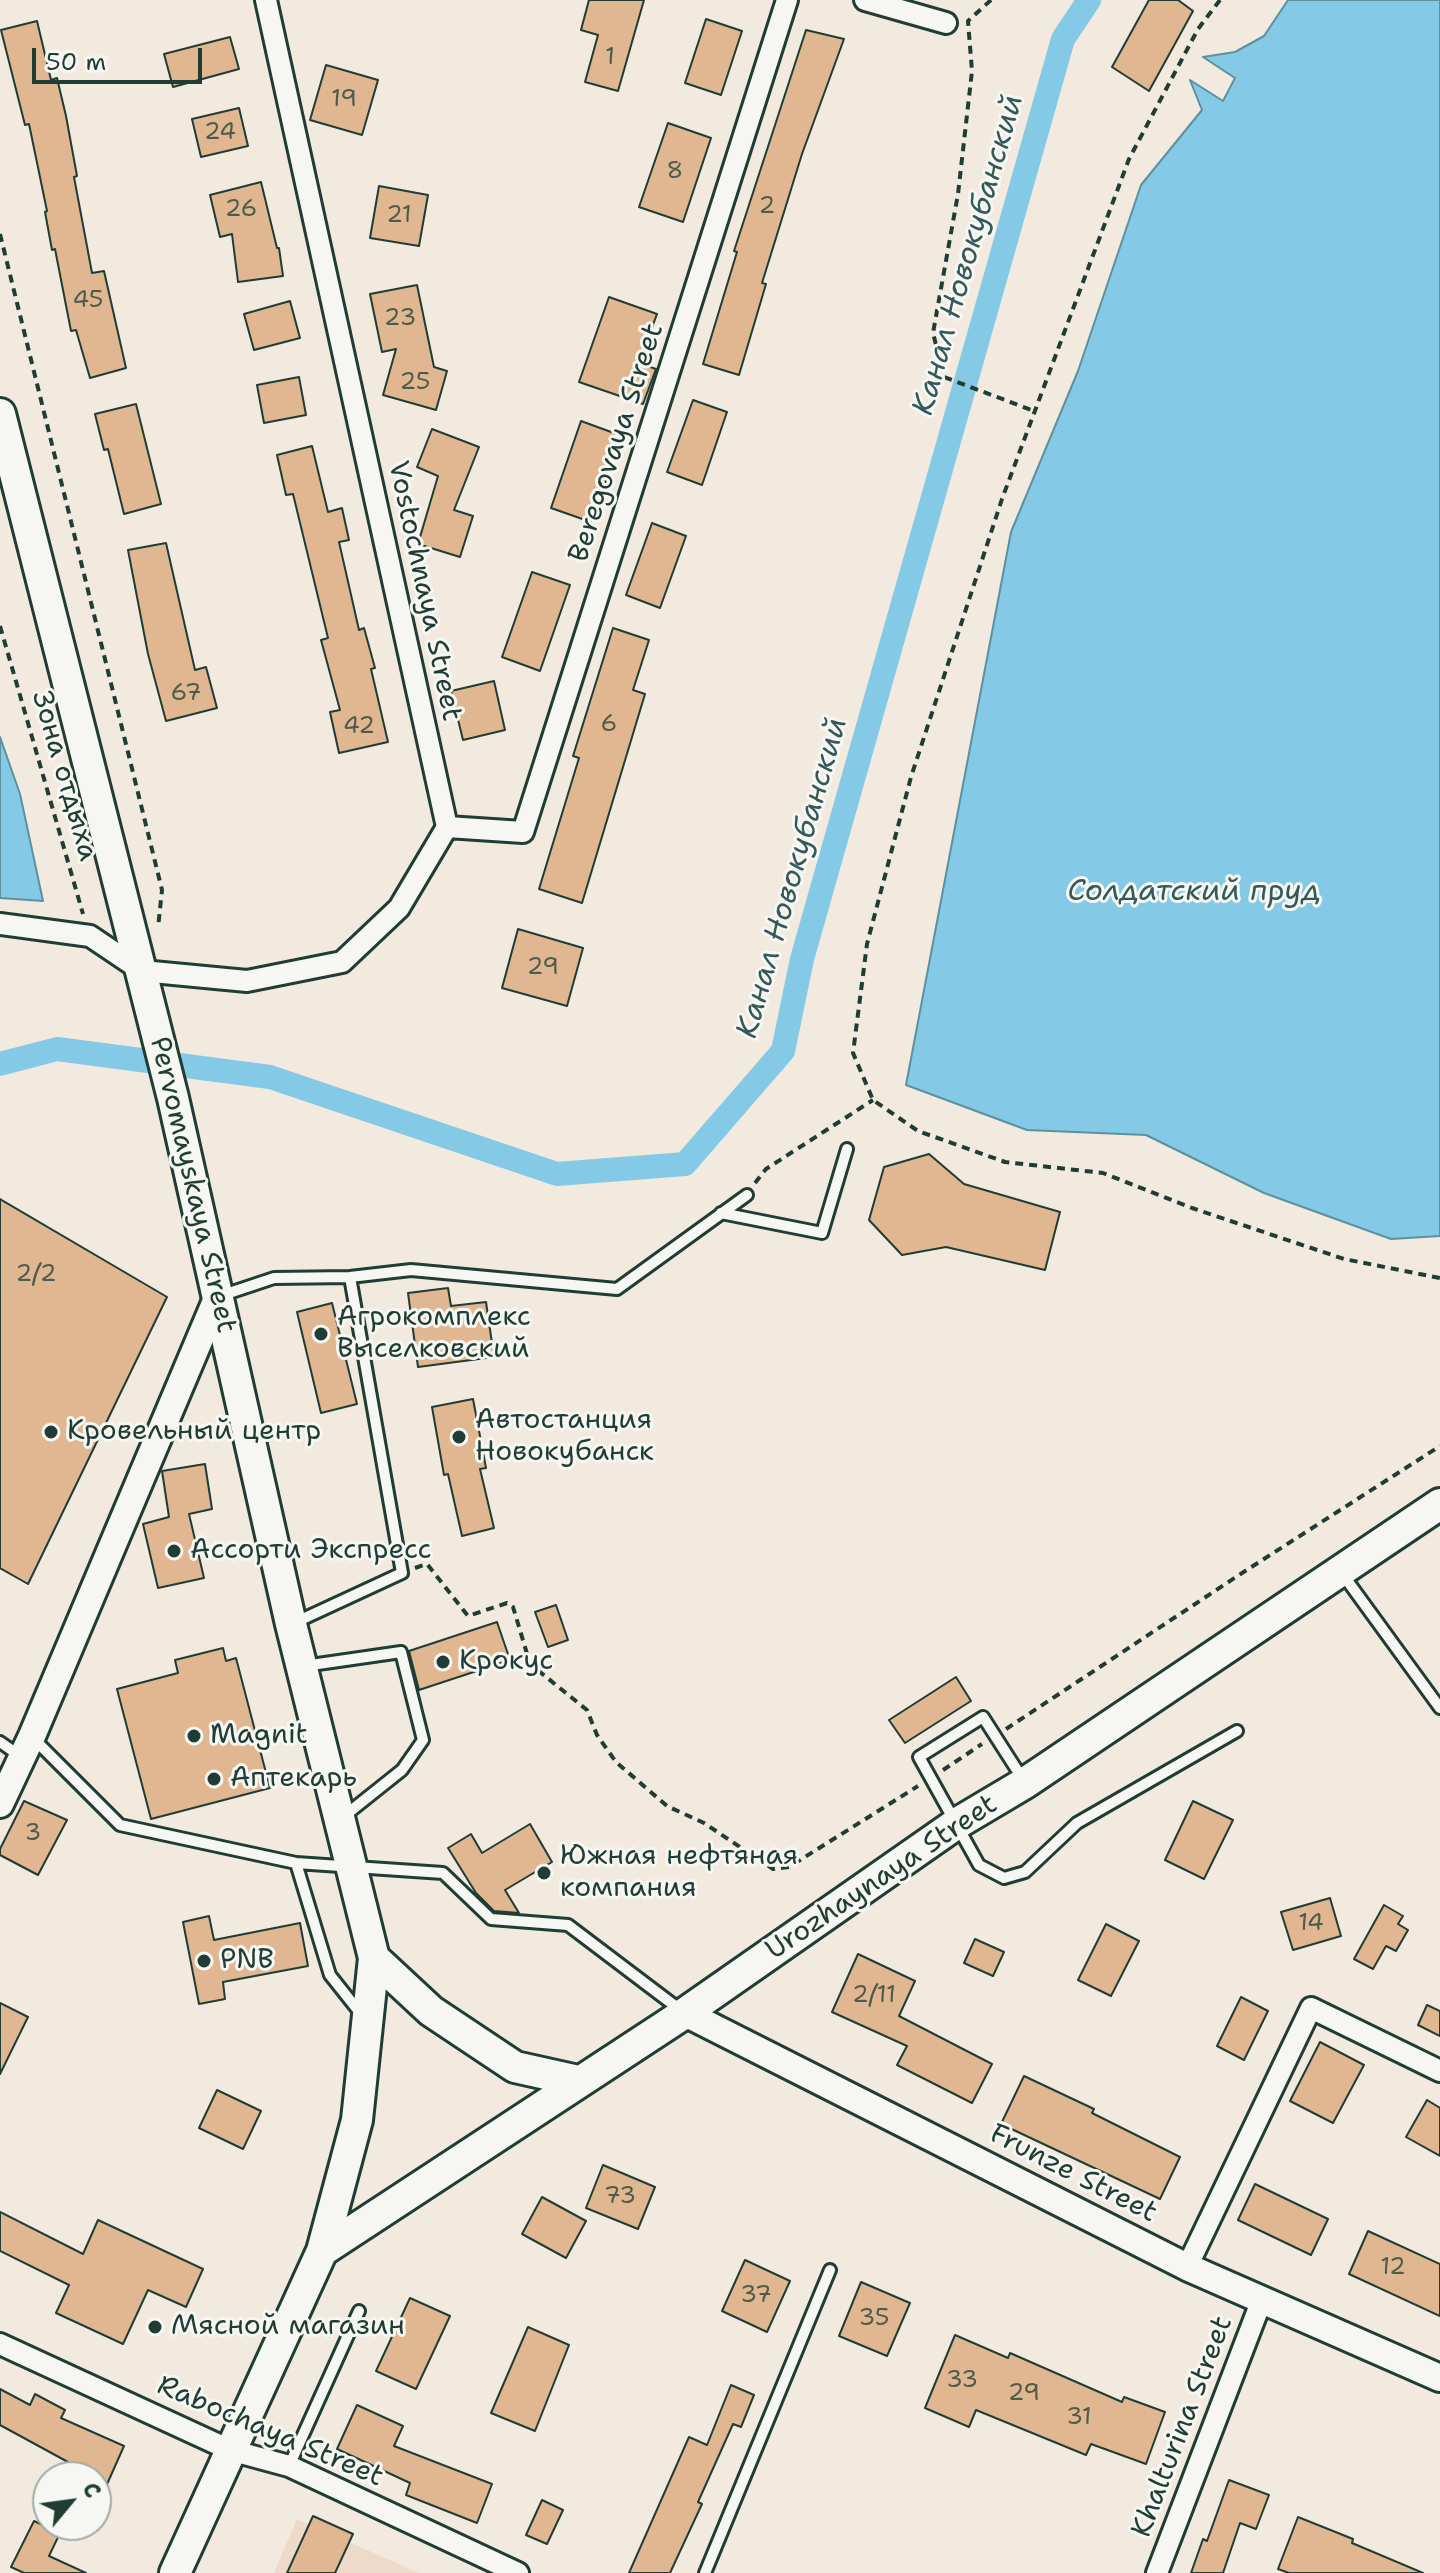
<!DOCTYPE html>
<meta charset="utf-8">
<style>
body{margin:0}
#map{position:relative;width:1440px;height:2573px;overflow:hidden;background:#f2e9df;font-family:"Shantell Sans",sans-serif}
canvas{display:block}
.north{position:absolute;left:32px;top:2461px;width:80px;height:80px;box-sizing:border-box;background:#f6f6f2;border:2px solid #a0aca6;border-radius:50%;rotate:61deg;font-size:22px;font-weight:700;line-height:32px;text-align:center;color:#1f3d34}
.north::after{content:'';display:block;margin:auto;width:28px;height:36px;background:#1f3d34;clip-path:polygon(50% 0,100% 100%,50% 72%,0 100%)}
.scale{position:absolute;left:32px;top:48px;width:170px;height:36px;box-sizing:border-box;border:4px solid #1f3d34;border-top:0;padding-left:10px;font-size:24px;line-height:28px;white-space:nowrap;color:#1f3d34;-webkit-text-stroke:6px #f6f6f2;paint-order:stroke}
</style>
<div id="map">
<canvas width="1440" height="2573"></canvas>
<div class="north">С</div>
<div class="scale">50 m</div>
</div>
<script>
const c = document.querySelector('canvas').getContext('2d');
c.lineJoin = 'round';
function paint(path, color) {
  c.fillStyle = color;
  c.fill(path, 'evenodd');
}
function toPath(rows) {
  const path = new Path2D();
  for (const r of rows) {
    path.moveTo(r[0], r[1]);
    for (let i = 2; i < r.length; i += 2) path.lineTo(r[i], r[i + 1]);
  }
  return path;
}
function strokePath(path, color, width, dash) {
  c.strokeStyle = color;
  c.lineWidth = width;
  c.lineCap = dash ? 'butt' : 'round';
  c.setLineDash(dash || []);
  c.stroke(path);
}
function drawText(font, color, halo, rows, align = 'center') {
  c.font = font + ' "Shantell Sans",sans-serif';
  c.lineWidth = 6;
  c.setLineDash([]);
  c.textBaseline = 'middle';
  c.strokeStyle = halo;
  c.fillStyle = color;
  for (const [text, x, y, turn = 0] of rows) {
    c.save();
    c.translate(x, y);
    c.rotate((+turn || 0) * Math.PI / 180);
    c.textAlign = isNaN(turn) ? turn : align;
    if (halo) c.strokeText(text, 0, 0);
    c.fillText(text, 0, 0);
    c.restore();
  }
}
paint(toPath([
 [297,2519,419,2573,274,2573]
]), '#eddac8');
const water = toPath([
 [1288,0,1440,0,1440,1236,1391,1239,1264,1193,1146,1135,1027,1130,906,1085,1011,532,1078,371,1141,185,1202,110,1190,80,1223,101,1235,78,1203,57,1235,52,1264,36,1288,0],
 [0,737,20,794,43,901,0,898,0,737]
]);
paint(water, '#84c9e6');
strokePath(water, '#5c919f', 2);
strokePath(toPath([
 [0,1064,57,1049,270,1077,557,1174,685,1164,783,1051,802,959,1063,39,1089,0]
]), '#84c9e6', 24);
const building = toPath([
 [589,0,644,0,618,91,585,82,598,35,581,30,589,0],
 [1149,0,1178,0,1193,11,1149,91,1112,67,1149,0],
 [706,19,742,31,721,95,685,83,706,19],
 [37,21,51,80,57,78,66,116,77,176,74,177,92,273,104,271,126,368,90,378,76,330,71,331,55,249,52,250,45,212,47,211,29,124,25,125,1,30,37,21],
 [806,30,844,39,802,154,762,283,766,284,739,375,703,364,737,252,734,251,806,30],
 [230,37,239,69,173,87,164,54,230,37],
 [326,65,378,80,362,135,310,120,326,65],
 [239,108,248,146,201,157,192,119,239,108],
 [668,123,711,138,683,222,639,207,668,123],
 [261,182,277,248,279,248,283,276,238,282,232,234,220,237,210,195,261,182],
 [379,186,428,195,419,246,370,238,379,186],
 [417,285,434,367,447,371,436,410,383,395,396,349,382,352,370,294,417,285],
 [609,297,657,314,639,363,656,369,643,404,579,382,609,297],
 [290,301,300,338,254,350,244,314,290,301],
 [299,377,306,415,264,423,257,385,299,377],
 [693,400,727,412,702,485,667,472,693,400],
 [136,404,161,504,124,514,108,449,104,450,95,414,136,404],
 [581,421,622,436,591,522,551,508,581,421],
 [432,429,479,447,454,510,473,516,460,557,418,544,438,476,417,467,432,429],
 [312,446,328,512,342,508,349,540,339,542,359,630,364,628,375,668,371,669,388,742,339,753,330,712,340,710,321,640,328,638,293,494,286,495,277,455,312,446],
 [652,523,686,536,660,608,626,595,652,523],
 [166,543,195,670,206,667,217,708,166,721,148,654,128,550,166,543],
 [532,572,570,585,540,671,502,657,532,572],
 [613,628,649,640,633,690,645,694,582,903,539,889,579,758,573,756,613,628],
 [494,681,505,730,463,740,451,691,494,681],
 [518,929,583,948,567,1006,502,988,518,929],
 [929,1154,964,1184,1060,1212,1045,1270,946,1247,902,1255,869,1220,884,1167,929,1154],
 [0,1199,167,1297,28,1584,0,1568,0,1199],
 [448,1288,451,1306,486,1302,494,1357,418,1367,408,1293,448,1288],
 [332,1303,357,1404,321,1413,297,1312,332,1303],
 [473,1399,486,1468,480,1469,494,1528,462,1536,448,1474,444,1475,432,1407,473,1399],
 [205,1464,212,1509,189,1514,204,1578,158,1588,143,1524,169,1517,162,1471,205,1464],
 [556,1605,568,1640,548,1647,535,1612,556,1605],
 [497,1622,510,1660,419,1690,409,1651,497,1622],
 [223,1648,226,1661,236,1658,270,1788,151,1819,117,1689,178,1673,175,1660,223,1648],
 [956,1677,971,1701,905,1743,889,1720,956,1677],
 [24,1801,67,1820,38,1875,0,1855,0,1849,24,1801],
 [1193,1801,1233,1820,1204,1879,1165,1860,1193,1801],
 [530,1824,552,1862,505,1890,519,1913,494,1911,476,1893,448,1848,471,1834,482,1853,530,1824],
 [1330,1898,1341,1936,1293,1950,1281,1912,1330,1898],
 [1384,1905,1403,1916,1398,1924,1408,1930,1396,1951,1386,1946,1373,1969,1354,1959,1384,1905],
 [209,1916,214,1940,300,1923,308,1966,223,1982,225,1999,199,2004,183,1922,209,1916],
 [1106,1924,1139,1941,1111,1996,1078,1980,1106,1924],
 [975,1939,1004,1952,993,1976,964,1963,975,1939],
 [858,1954,915,1981,899,2016,992,2064,972,2103,897,2065,907,2046,832,2012,858,1954],
 [1241,1997,1268,2011,1244,2060,1217,2046,1241,1997],
 [0,2003,28,2017,0,2074,0,2003],
 [1427,2005,1440,2011,1440,2036,1418,2025,1427,2005],
 [1320,2042,1364,2065,1333,2123,1290,2101,1320,2042],
 [1024,2076,1094,2109,1092,2113,1180,2157,1160,2199,1001,2124,1024,2076],
 [217,2090,261,2111,243,2149,199,2128,217,2090],
 [1427,2100,1440,2108,1440,2156,1406,2137,1427,2100],
 [603,2165,655,2187,638,2229,586,2208,603,2165],
 [1255,2184,1328,2219,1311,2255,1238,2220,1255,2184],
 [542,2197,586,2221,566,2258,522,2234,542,2197],
 [0,2212,83,2254,98,2220,203,2269,186,2307,148,2290,123,2344,56,2313,69,2285,0,2251,0,2212],
 [1368,2231,1440,2264,1440,2316,1349,2274,1368,2231],
 [745,2260,790,2281,767,2332,722,2311,745,2260],
 [861,2282,910,2303,887,2356,839,2336,861,2282],
 [410,2298,450,2316,416,2389,376,2371,410,2298],
 [528,2327,569,2345,535,2431,491,2413,528,2327],
 [955,2335,1008,2358,1010,2353,1122,2402,1124,2397,1165,2412,1146,2464,1091,2444,1086,2455,976,2410,969,2427,925,2408,955,2335],
 [731,2385,754,2395,741,2427,733,2424,698,2502,702,2504,670,2573,629,2573,689,2437,707,2445,731,2385],
 [0,2389,30,2405,35,2394,65,2410,61,2418,124,2446,96,2509,96,2477,61,2477,68,2462,0,2425,0,2389],
 [357,2405,403,2426,394,2446,492,2484,477,2523,406,2495,410,2483,337,2449,357,2405],
 [1229,2480,1269,2495,1256,2529,1240,2523,1223,2573,1191,2573,1203,2539,1207,2541,1229,2480],
 [542,2500,563,2510,547,2544,526,2535,542,2500],
 [313,2516,353,2534,335,2573,287,2573,313,2516],
 [1298,2517,1353,2539,1352,2543,1423,2573,1289,2573,1278,2569,1298,2517],
 [34,2521,60,2533,49,2556,86,2573,24,2573,11,2567,34,2521]
]);
paint(building, '#e0b791');
strokePath(building, '#1f3d34', 2);
const service = toPath([
 [721,1213,822,1233,847,1149],
 [350,1277,411,1270,617,1289,747,1195],
 [220,1296,274,1278,350,1277,402,1573,294,1623],
 [1341,1572,1440,1708],
 [304,1666,401,1652,423,1740,402,1770,343,1817],
 [34,1739,120,1825,296,1863,443,1873,491,1919,568,1925,683,2012],
 [0,1742,20,1756],
 [1024,1781,983,1717,919,1757,979,1865,1004,1878,1025,1872,1077,1823,1237,1731],
 [296,1863,330,1975,361,2014],
 [289,2466,359,2311],
 [705,2573,830,2270]
]);
const minor = toPath([
 [865,0,946,23],
 [447,827,523,832,787,0],
 [0,924,90,936,142,971,247,981,342,962,399,908,447,827,266,0],
 [1187,2267,1311,2008,1440,2071],
 [0,2344,230,2450,289,2466,518,2573],
 [1157,2573,1261,2302]
]);
const tertiary = toPath([
 [0,1804,32,1736,218,1296],
 [685,2013,1187,2267,1440,2378]
]);
const secondary = toPath([
 [0,414,173,1098,291,1624,374,1958,357,2120,322,2251,175,2573],
 [374,1958,431,2011,515,2067,578,2081],
 [322,2251,685,2013,956,1824,1025,1783,1440,1504]
]);
strokePath(service, '#1f3d34', 16);
strokePath(minor, '#1f3d34', 26);
strokePath(tertiary, '#1f3d34', 32);
strokePath(secondary, '#1f3d34', 36);
strokePath(toPath([
 [991,0,968,21,972,71,958,194,933,333,944,377,1034,411],
 [1220,0,1198,29,1129,159,1002,499,911,777,867,944,853,1053,873,1100,918,1131,1005,1162,1103,1173,1192,1208,1344,1259,1440,1278],
 [0,234,162,890,158,928],
 [0,626,83,914],
 [755,1183,766,1169,873,1100],
 [415,1568,427,1564,468,1616,507,1603,513,1607,528,1657,540,1672,587,1710,597,1735,616,1762,667,1806,704,1823,773,1869,789,1867,918,1786],
 [1006,1729,1239,1575,1440,1446],
 [943,1770,982,1744]
]), '#1f3d34', 4, [8, 6]);
strokePath(service, '#f6f6f2', 10);
strokePath(minor, '#f6f6f2', 20);
strokePath(tertiary, '#f6f6f2', 26);
strokePath(secondary, '#f6f6f2', 30);
for (const [x, y, r, color] of [
 [321,1334,8,"#1f3d34"],
 [51,1432,8,"#1f3d34"],
 [459,1437,8,"#1f3d34"],
 [174,1551,8,"#1f3d34"],
 [443,1662,8,"#1f3d34"],
 [194,1736,8,"#1f3d34"],
 [214,1779,8,"#1f3d34"],
 [544,1873,8,"#1f3d34"],
 [204,1961,8,"#1f3d34"],
 [155,2327,8,"#1f3d34"]
]) {
  const dot = new Path2D();
  dot.arc(x, y, r, 0, 2 * Math.PI);
  c.fillStyle = color;
  c.fill(dot);
  strokePath(dot, '#f6f6f2', 3);
}
drawText('24px', '#4f5c4b', null, [
 ["1",610,58],
 ["19",344,100],
 ["24",220,133],
 ["8",675,172],
 ["2",767,207],
 ["26",241,210],
 ["21",399,216],
 ["45",88,301],
 ["23",400,319],
 ["25",415,383],
 ["67",186,694],
 ["6",609,725],
 ["42",359,727],
 ["29",543,968],
 ["2/2",36,1275],
 ["3",33,1834],
 ["14",1311,1924],
 ["2/11",874,1996],
 ["73",620,2197],
 ["12",1393,2268],
 ["37",756,2296],
 ["35",874,2319],
 ["33",962,2381],
 ["29",1024,2394],
 ["31",1079,2418]
]);
drawText('28px', '#1f3d34', '#f6f6f2', [
 ["Beregovaya Street",617,443,-72],
 ["Vostochnaya Street",424,591,78],
 ["Зона отдыха",64,776,74],
 ["Pervomayskaya Street",192,1185,77],
 ["Urozhaynaya Street",882,1878,-34],
 ["Frunze Street",1073,2174,27],
 ["Khalturina Street",1183,2427,-69],
 ["Rabochaya Street",270,2432,23]
]);
drawText('28px', '#1f3d34', '#f6f6f2', [
 ["Агрокомплекс",337,1318],
 ["Выселковский",337,1350],
 ["Автостанция",475,1421],
 ["Новокубанск",475,1453],
 ["Кровельный центр",67,1432],
 ["Ассорти Экспресс",190,1551],
 ["Крокус",459,1662],
 ["Magnit",210,1736],
 ["Аптекарь",230,1779],
 ["Южная нефтяная",560,1857],
 ["компания",560,1889],
 ["PNB",220,1961],
 ["Мясной магазин",171,2327]
], 'left');
drawText('italic 30px', '#335958', '#f6f6f2', [
 ["Канал Новокубанский",969,255,-74],
 ["Канал Новокубанский",793,878,-74],
 ["Солдатский пруд",1194,892]
]);
</script>
